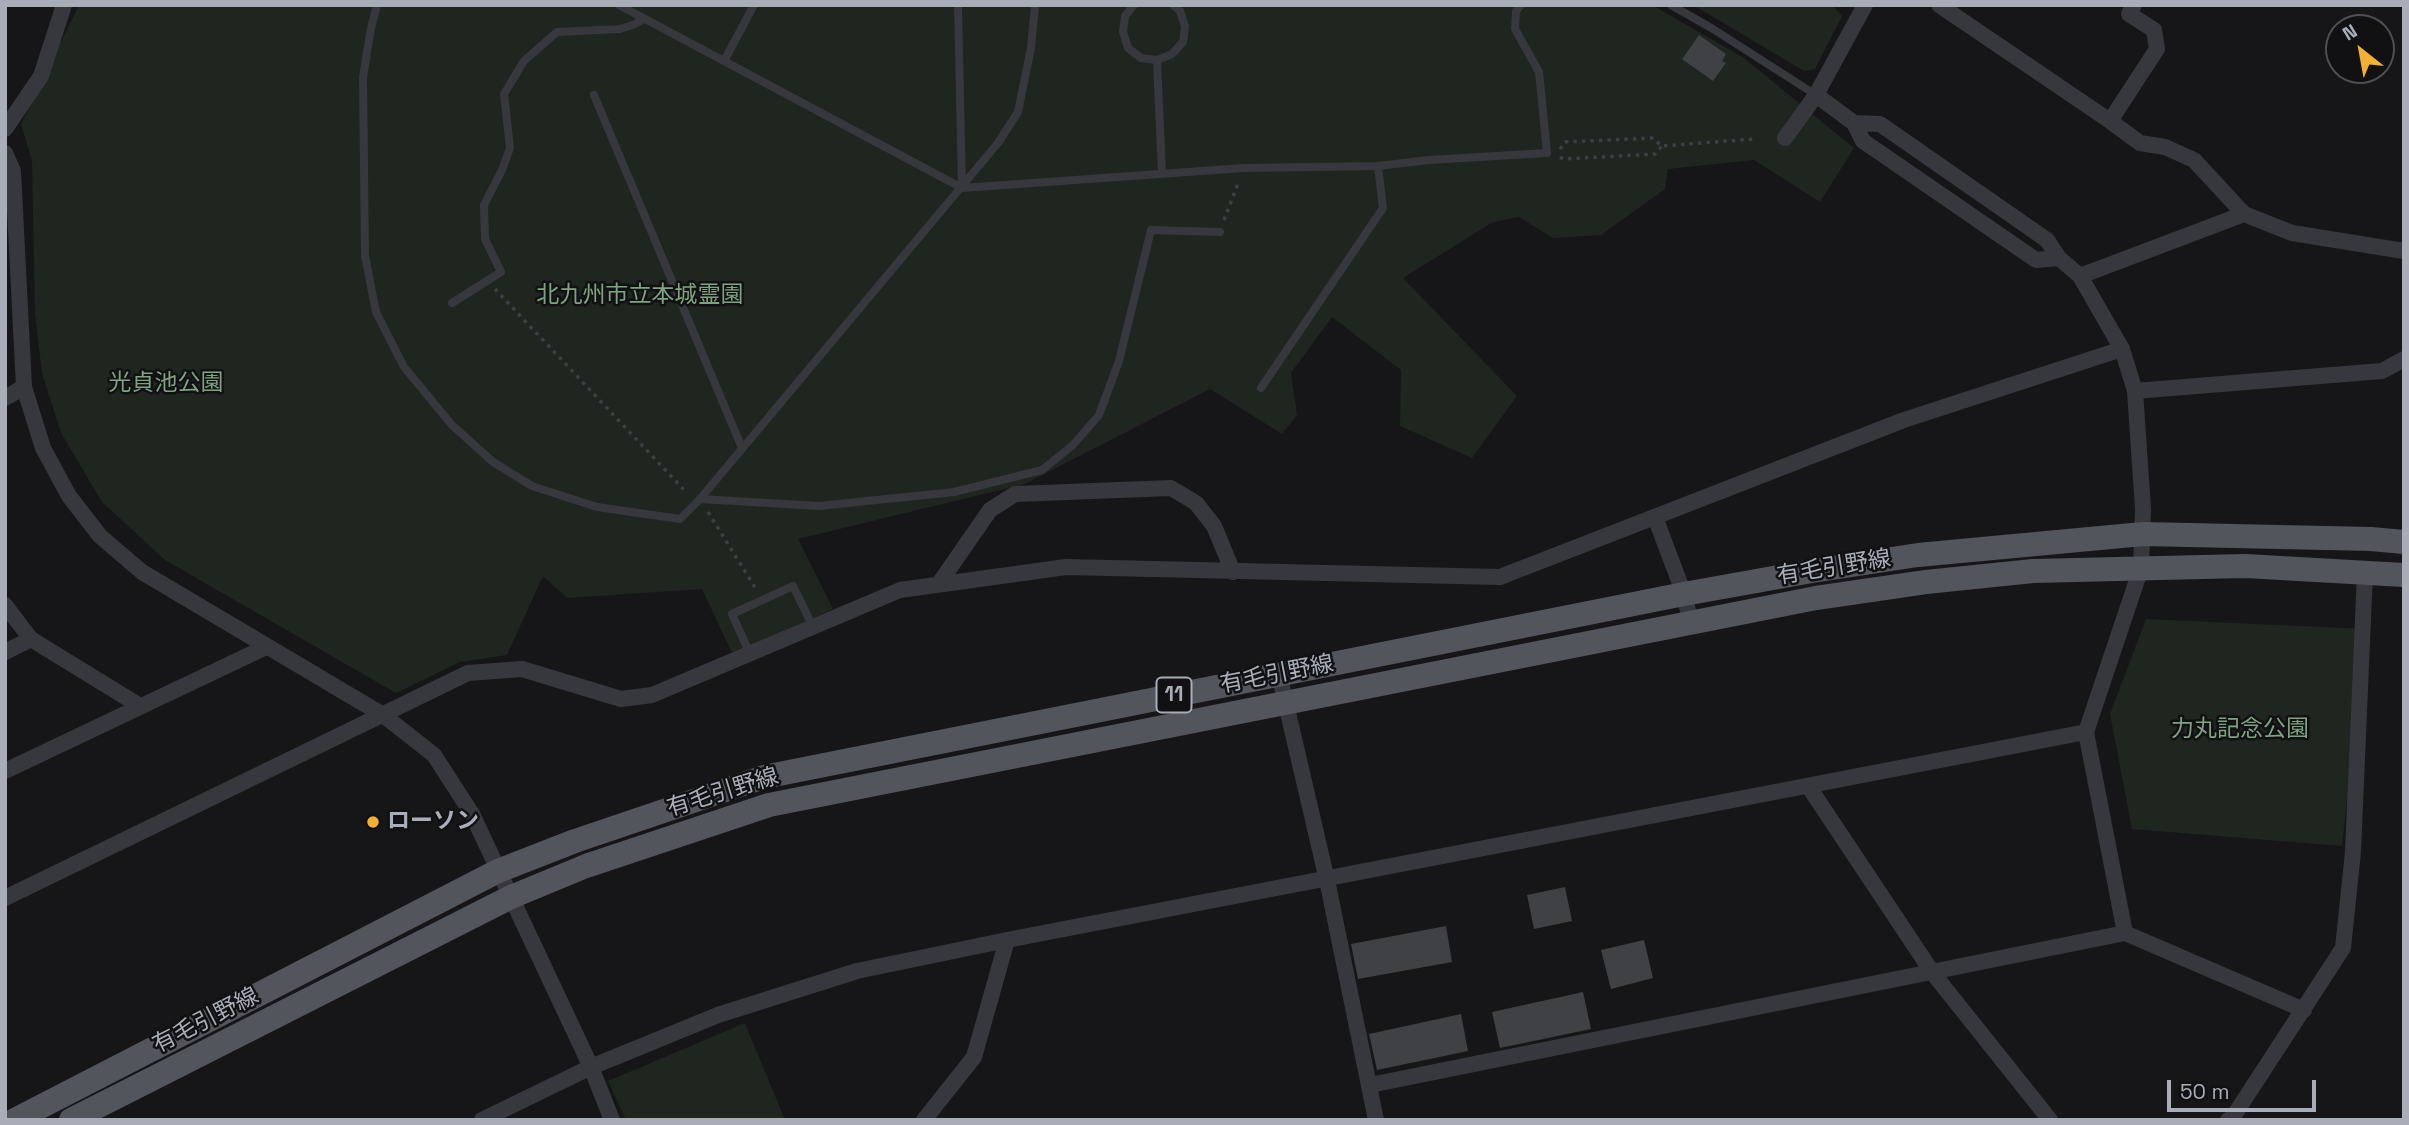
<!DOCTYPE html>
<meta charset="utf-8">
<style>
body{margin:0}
#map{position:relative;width:2409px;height:1125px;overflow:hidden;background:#161618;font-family:"Space Grotesk",sans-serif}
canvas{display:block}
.frame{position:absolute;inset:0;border:7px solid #a8adb8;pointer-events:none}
.north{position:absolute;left:2325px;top:14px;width:70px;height:70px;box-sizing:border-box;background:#111113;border:2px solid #4d4f55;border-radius:50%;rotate:329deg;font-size:19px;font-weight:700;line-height:28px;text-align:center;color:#a8adb8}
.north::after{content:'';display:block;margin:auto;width:24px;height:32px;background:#f2b134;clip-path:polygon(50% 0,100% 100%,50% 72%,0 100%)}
.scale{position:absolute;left:2167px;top:1080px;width:149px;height:32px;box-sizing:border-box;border:4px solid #a8adb8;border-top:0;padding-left:9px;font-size:21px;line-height:24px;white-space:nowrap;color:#a8adb8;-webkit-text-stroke:5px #111113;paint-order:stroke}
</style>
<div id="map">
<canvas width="2409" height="1125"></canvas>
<div class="frame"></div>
<div class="north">N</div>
<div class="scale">50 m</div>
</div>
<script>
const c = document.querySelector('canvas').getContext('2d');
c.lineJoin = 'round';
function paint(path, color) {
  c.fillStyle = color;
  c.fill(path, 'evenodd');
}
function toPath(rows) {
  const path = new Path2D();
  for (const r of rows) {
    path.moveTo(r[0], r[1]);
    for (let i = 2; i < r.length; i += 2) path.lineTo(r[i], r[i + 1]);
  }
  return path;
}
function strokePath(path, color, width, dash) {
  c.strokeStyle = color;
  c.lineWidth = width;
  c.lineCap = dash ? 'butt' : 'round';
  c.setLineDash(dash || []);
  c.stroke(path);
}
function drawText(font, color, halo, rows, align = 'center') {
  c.font = font + ' "Space Grotesk","Noto Sans JP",sans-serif';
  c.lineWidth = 5;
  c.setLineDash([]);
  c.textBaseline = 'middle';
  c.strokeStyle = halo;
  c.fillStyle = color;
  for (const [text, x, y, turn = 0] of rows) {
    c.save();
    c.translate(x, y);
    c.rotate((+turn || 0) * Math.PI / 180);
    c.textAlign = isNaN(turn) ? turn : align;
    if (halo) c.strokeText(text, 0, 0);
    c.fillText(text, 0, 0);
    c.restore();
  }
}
paint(toPath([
 [79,5,1652,5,1744,58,1854,148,1820,202,1754,160,1668,169,1665,189,1601,235,1553,238,1519,217,1493,222,1403,278,1517,396,1472,458,1400,426,1401,370,1332,317,1291,373,1297,415,1282,434,1210,389,1025,484,798,539,833,609,733,655,702,589,567,598,543,576,507,655,460,662,396,693,165,560,102,502,61,433,42,373,35,314,32,161,21,124],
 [1693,5,1832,5,1842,16,1815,69,1804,71],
 [2146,619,2366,629,2342,846,2132,829,2110,714],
 [745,1023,785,1120,626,1120,608,1081]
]), '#1e261f');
paint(toPath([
 [1699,35,1726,54,1722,61,1726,63,1713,81,1682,59],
 [1565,887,1572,921,1534,929,1527,895],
 [1446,926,1452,962,1358,979,1351,944],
 [1644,940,1653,978,1611,989,1601,950],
 [1583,992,1591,1029,1500,1048,1492,1012],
 [1461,1014,1468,1051,1377,1070,1369,1034]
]), '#404145');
strokePath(toPath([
 [1560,149,1565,142,1652,138,1662,146,1754,139],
 [1560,157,1563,159,1655,154,1662,146],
 [1224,220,1239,181],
 [495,289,686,492],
 [708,512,756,589]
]), '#3d3f44', 3.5, [3.5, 5]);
strokePath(toPath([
 [377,5,371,28,363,77,365,256,376,312,404,367,452,425,493,462,532,486,597,507,680,519,700,499,998,143,1018,112,1031,48,1035,5],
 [619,5,962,188,1244,168,1378,166,1429,160,1547,153,1539,72,1515,29,1516,11,1521,5],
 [958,5,962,188],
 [1134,5,1125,16,1123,32,1128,48,1141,58,1157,60,1172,54,1183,42,1185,26,1180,11,1173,5],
 [1671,5,1713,29,1816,95],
 [1157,60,1162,174],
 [724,61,754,5],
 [594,95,742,448],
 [452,303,501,272,485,239,484,205,502,170,510,148,504,94,524,61,557,32,620,29,633,25,644,19],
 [1261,388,1383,208,1378,166],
 [700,499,819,506,954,492,1042,470,1073,445,1099,415,1119,361,1151,230,1220,232],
 [750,654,732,614,793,586,813,627]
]), '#37383d', 8);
strokePath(toPath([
 [1939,5,2110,121,2140,143,2165,147,2194,160,2244,214,2292,233,2404,251],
 [1816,95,1854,123,1863,141,2036,260,2059,258],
 [2110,121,2157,49,2154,30,2129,14,2134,5],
 [1854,123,1880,124,2047,240,2059,258,2080,276,2122,349,2135,391,2143,509,2141,568,2086,732,2125,933],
 [5,129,41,76,64,5],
 [1785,138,1816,95,1865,5],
 [5,153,13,171,24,387,43,448,69,496,100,536,142,572,383,715,434,755,472,814,591,1067,612,1120],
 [2080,276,2244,214],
 [2135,391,2382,371,2404,359],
 [5,398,24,387],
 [1655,517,1684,594,1691,623],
 [938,585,990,510,1015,494,1171,488,1196,503,1214,526,1233,572],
 [5,605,31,639,140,706],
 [5,652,31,639],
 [1279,674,1327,880,1376,1120],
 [5,771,266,647],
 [1809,787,1932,972,2050,1120],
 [5,898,468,673,522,669,621,699,652,695,900,590,1066,567,1500,577,1904,420,2122,349],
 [1370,1085,2125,933,2304,1010],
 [482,1120,591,1067,718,1015,857,971,1007,940,2086,732],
 [924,1120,974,1057,1007,940],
 [2228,1120,2233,1117,2343,948,2353,852,2365,572]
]), '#37383d', 16);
strokePath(toPath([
 [15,1120,498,871,575,841,764,777,1684,594,1812,571,1918,555,2143,534,2371,539,2404,542],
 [71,1120,511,897,586,866,769,805,1816,598,1926,582,2033,571,2245,566,2404,575]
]), '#53555c', 24);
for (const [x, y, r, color] of [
 [373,822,7,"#f2b134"]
]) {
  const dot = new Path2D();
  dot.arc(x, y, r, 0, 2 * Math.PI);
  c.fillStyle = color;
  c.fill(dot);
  strokePath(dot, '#111113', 2.5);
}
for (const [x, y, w] of [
 [1174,695,35]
]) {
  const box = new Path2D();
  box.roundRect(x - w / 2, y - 17.5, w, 35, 5);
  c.fillStyle = '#111113';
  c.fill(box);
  strokePath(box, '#a8adb8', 2);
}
drawText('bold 21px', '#a8adb8', null, [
 ["11",1174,695]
]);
drawText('23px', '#7fa381', '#111113', [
 ["北九州市立本城霊園",640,296],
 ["光貞池公園",166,384],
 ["力丸記念公園",2240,730]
]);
drawText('23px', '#a8adb8', '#111113', [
 ["有毛引野線",1834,568,-9],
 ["有毛引野線",1277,675,-11],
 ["有毛引野線",723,793,-17],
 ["有毛引野線",206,1021,-27]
]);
drawText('bold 23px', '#a8adb8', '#111113', [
 ["ローソン",387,822]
], 'left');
</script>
